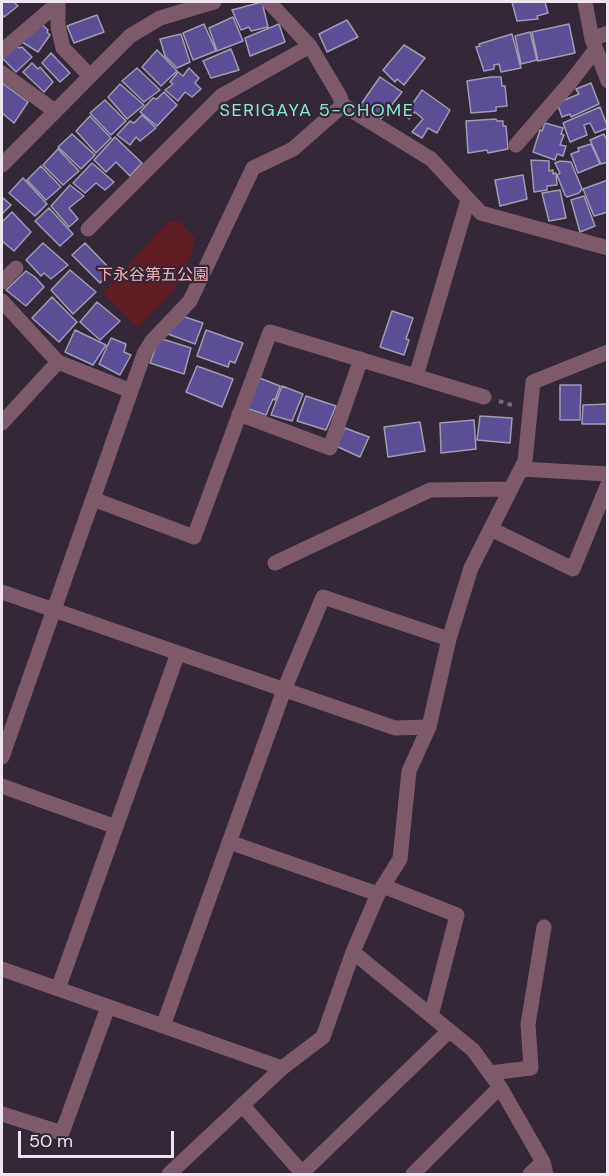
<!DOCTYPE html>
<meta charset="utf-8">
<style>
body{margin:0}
#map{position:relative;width:609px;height:1176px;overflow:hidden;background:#342737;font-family:"DM Sans",sans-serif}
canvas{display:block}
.frame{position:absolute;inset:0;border:3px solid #eee5f0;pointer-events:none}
.scale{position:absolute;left:18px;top:1131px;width:156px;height:27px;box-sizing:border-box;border:3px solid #eee5f0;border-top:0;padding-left:8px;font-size:18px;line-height:21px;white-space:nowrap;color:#eee5f0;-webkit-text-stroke:4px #342737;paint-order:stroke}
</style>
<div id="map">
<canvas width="609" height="1176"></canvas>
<div class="frame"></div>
<div class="scale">50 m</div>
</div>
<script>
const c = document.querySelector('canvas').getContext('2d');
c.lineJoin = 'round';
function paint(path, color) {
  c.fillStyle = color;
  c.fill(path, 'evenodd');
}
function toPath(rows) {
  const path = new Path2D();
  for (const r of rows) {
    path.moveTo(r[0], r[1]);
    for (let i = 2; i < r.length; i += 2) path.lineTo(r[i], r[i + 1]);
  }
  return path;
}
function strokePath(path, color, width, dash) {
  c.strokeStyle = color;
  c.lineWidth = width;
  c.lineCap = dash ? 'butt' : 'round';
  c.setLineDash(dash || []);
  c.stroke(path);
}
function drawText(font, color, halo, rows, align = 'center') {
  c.font = font + ' "DM Sans","Noto Sans JP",sans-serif';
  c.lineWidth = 4.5;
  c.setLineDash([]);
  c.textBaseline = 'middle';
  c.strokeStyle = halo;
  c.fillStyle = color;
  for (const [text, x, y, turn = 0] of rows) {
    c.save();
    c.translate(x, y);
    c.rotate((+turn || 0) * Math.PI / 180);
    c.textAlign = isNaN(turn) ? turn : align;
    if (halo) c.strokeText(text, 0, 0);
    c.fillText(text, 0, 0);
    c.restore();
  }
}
paint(toPath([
 [168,222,180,222,195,238,192,254,173,292,138,328,103,293]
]), '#601d24');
const building = toPath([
 [2,2,14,2,18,6,4,17,2,14,2,2],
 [262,2,268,27,251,31,249,27,241,30,232,10,262,2],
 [512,2,545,2,548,13,537,16,538,19,517,21,512,2],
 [97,15,104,32,74,43,67,26,97,15],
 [233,17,243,41,217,51,209,28,233,17],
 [347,20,358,37,327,52,319,34,347,20],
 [39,22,48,30,47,32,50,35,38,52,22,42,39,22],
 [204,24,216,51,193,60,183,33,204,24],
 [279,24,285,42,250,56,245,38,279,24],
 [569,24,575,53,538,61,532,32,569,24],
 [530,32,537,60,521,64,515,36,530,32],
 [181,34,190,62,177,68,165,56,160,39,181,34],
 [512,34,521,68,501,72,499,64,494,65,494,69,484,71,476,47,480,46,479,44,512,34],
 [15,44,19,48,22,47,32,57,16,72,2,58,15,44],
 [404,45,425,58,404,85,397,79,395,82,383,70,404,45],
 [231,49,239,70,211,78,203,61,231,49],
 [157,50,177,71,161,86,142,67,157,50],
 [51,53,70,73,60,82,42,63,51,53],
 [32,63,38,69,40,67,53,82,44,92,23,72,32,63],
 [137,68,160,90,144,102,122,81,137,68],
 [189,68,199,78,195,83,201,89,192,97,185,92,178,101,165,90,173,84,170,82,178,72,183,76,189,68],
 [380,77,402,92,379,121,359,107,380,77],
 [491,77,501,77,502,86,505,86,507,106,496,107,496,111,471,113,467,81,491,77],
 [2,83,28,102,14,123,2,113,2,83],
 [591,83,599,104,571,117,570,114,562,117,557,103,579,94,576,89,591,83],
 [120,84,144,105,127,119,108,97,120,84],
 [422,90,450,110,437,133,428,128,422,138,412,132,423,119,415,112,409,119,405,115,422,90],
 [164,92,177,105,157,126,140,112,153,98,157,99,164,92],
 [105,100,126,121,111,135,90,113,105,100],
 [600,107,608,128,595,133,590,123,584,125,587,135,570,142,563,123,600,107],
 [142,115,156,128,140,141,136,137,130,145,117,135,130,121,134,123,142,115],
 [90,116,111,138,96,153,76,131,90,116],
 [496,119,497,121,503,121,503,126,506,126,508,149,488,153,487,150,468,153,466,121,496,119],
 [545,123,563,128,561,134,564,135,560,145,566,146,563,156,557,154,555,160,533,152,540,130,542,131,545,123],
 [72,134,95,155,81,169,58,147,72,134],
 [604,134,608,143,608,162,601,164,590,140,604,134],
 [115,137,142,163,130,176,116,162,106,172,94,160,115,137],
 [591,144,600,164,578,173,571,154,579,151,578,148,591,144],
 [58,149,79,171,63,185,43,165,58,149],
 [531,160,549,161,549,171,553,170,553,174,556,173,557,185,547,186,547,190,534,192,531,160],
 [560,161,571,162,582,189,579,193,567,197,565,195,557,175,560,173,555,163,560,161],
 [92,163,114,182,105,190,96,183,85,193,73,183,92,163],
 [41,166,61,187,46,200,27,180,41,166],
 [523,175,527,199,500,206,495,180,523,175],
 [23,178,47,204,35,216,9,193,23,178],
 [608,180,608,212,594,216,583,189,608,180],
 [70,185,84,196,69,208,78,219,69,227,51,206,70,185],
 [560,190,566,218,549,221,542,193,560,190],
 [584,196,595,226,580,232,571,200,584,196],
 [2,197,11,205,2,214,2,197],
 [49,208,73,234,60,246,35,221,49,208],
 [12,212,31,232,14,251,2,241,2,222,12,212],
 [43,243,68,265,51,279,44,273,41,276,26,260,43,243],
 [85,243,111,270,100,283,72,255,85,243],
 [70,270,96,292,73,314,51,290,70,270],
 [26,271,35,277,44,287,26,306,6,290,26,271],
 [52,297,77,322,59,342,32,318,52,297],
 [97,302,120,321,100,340,80,322,97,302],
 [392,311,413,318,406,339,409,340,404,355,380,347,392,311],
 [182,316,203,323,195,344,168,334,182,316],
 [75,330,106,345,93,365,65,352,75,330],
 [206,330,243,343,235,363,230,361,228,367,197,356,206,330],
 [111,338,126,344,124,352,131,355,120,375,99,364,111,338],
 [159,338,191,348,184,374,150,363,159,338],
 [197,366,233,379,222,407,186,392,197,366],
 [257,377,280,386,275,400,273,399,266,415,246,408,257,377],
 [560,385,581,385,580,420,560,420,560,385],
 [282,386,303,394,292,421,271,415,282,386],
 [306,396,336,406,326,430,297,421,306,396],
 [608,404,608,424,582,424,583,405,608,404],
 [480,416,512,418,510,443,477,440,480,416],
 [474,420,476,449,441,453,440,423,474,420],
 [420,422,425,451,388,457,384,427,420,422],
 [345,428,369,437,360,457,336,446,345,428]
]);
paint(building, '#5c4e95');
strokePath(building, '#9e9bb3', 1.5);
strokePath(toPath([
 [499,401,515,406]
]), '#766a79', 4, [4.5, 4.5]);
strokePath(toPath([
 [58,2,58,26,63,48,90,76],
 [585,2,592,39,608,81],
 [592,39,608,33],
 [2,51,58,3],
 [2,73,55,111],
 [343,105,431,159,481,213,608,248],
 [516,145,569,84,596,49],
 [2,165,130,36,160,18,214,2],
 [88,229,221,96,310,46],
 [2,282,16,268],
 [2,301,58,362,131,391],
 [416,376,468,200],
 [239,414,330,448,361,359],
 [2,423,58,362],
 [521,469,608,474],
 [93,499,194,537,270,332,484,397],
 [491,529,573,569,608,484],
 [275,563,430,490,511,489],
 [2,592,395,728,429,727],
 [2,757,144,354,152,341,190,301,253,168,293,149,343,105,339,95,310,46,269,2],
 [2,786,116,827],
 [229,842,378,894],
 [383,886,457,915,431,1016],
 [353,952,473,1050,500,1087,543,1162,546,1174],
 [2,969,282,1068],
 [58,989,178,653],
 [163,1026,284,690,323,597,449,639],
 [490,1073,531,1068,528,1024,544,927],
 [243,1106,303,1174],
 [2,1114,62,1133,108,1007],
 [169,1174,282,1068,323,1037,353,952,378,894,400,859,409,771,429,727,449,639,471,568,525,461,533,382,608,352],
 [301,1174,449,1031],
 [413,1174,500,1087],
 [530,1174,543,1162]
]), '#7c5a6a', 15);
drawText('16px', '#f6aeb0', '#342737', [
 ["下永谷第五公園",153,276]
]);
c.letterSpacing = '1.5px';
drawText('18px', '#89ead0', '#342737', [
 ["SERIGAYA 5-CHOME",317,111]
]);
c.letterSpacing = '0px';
</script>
